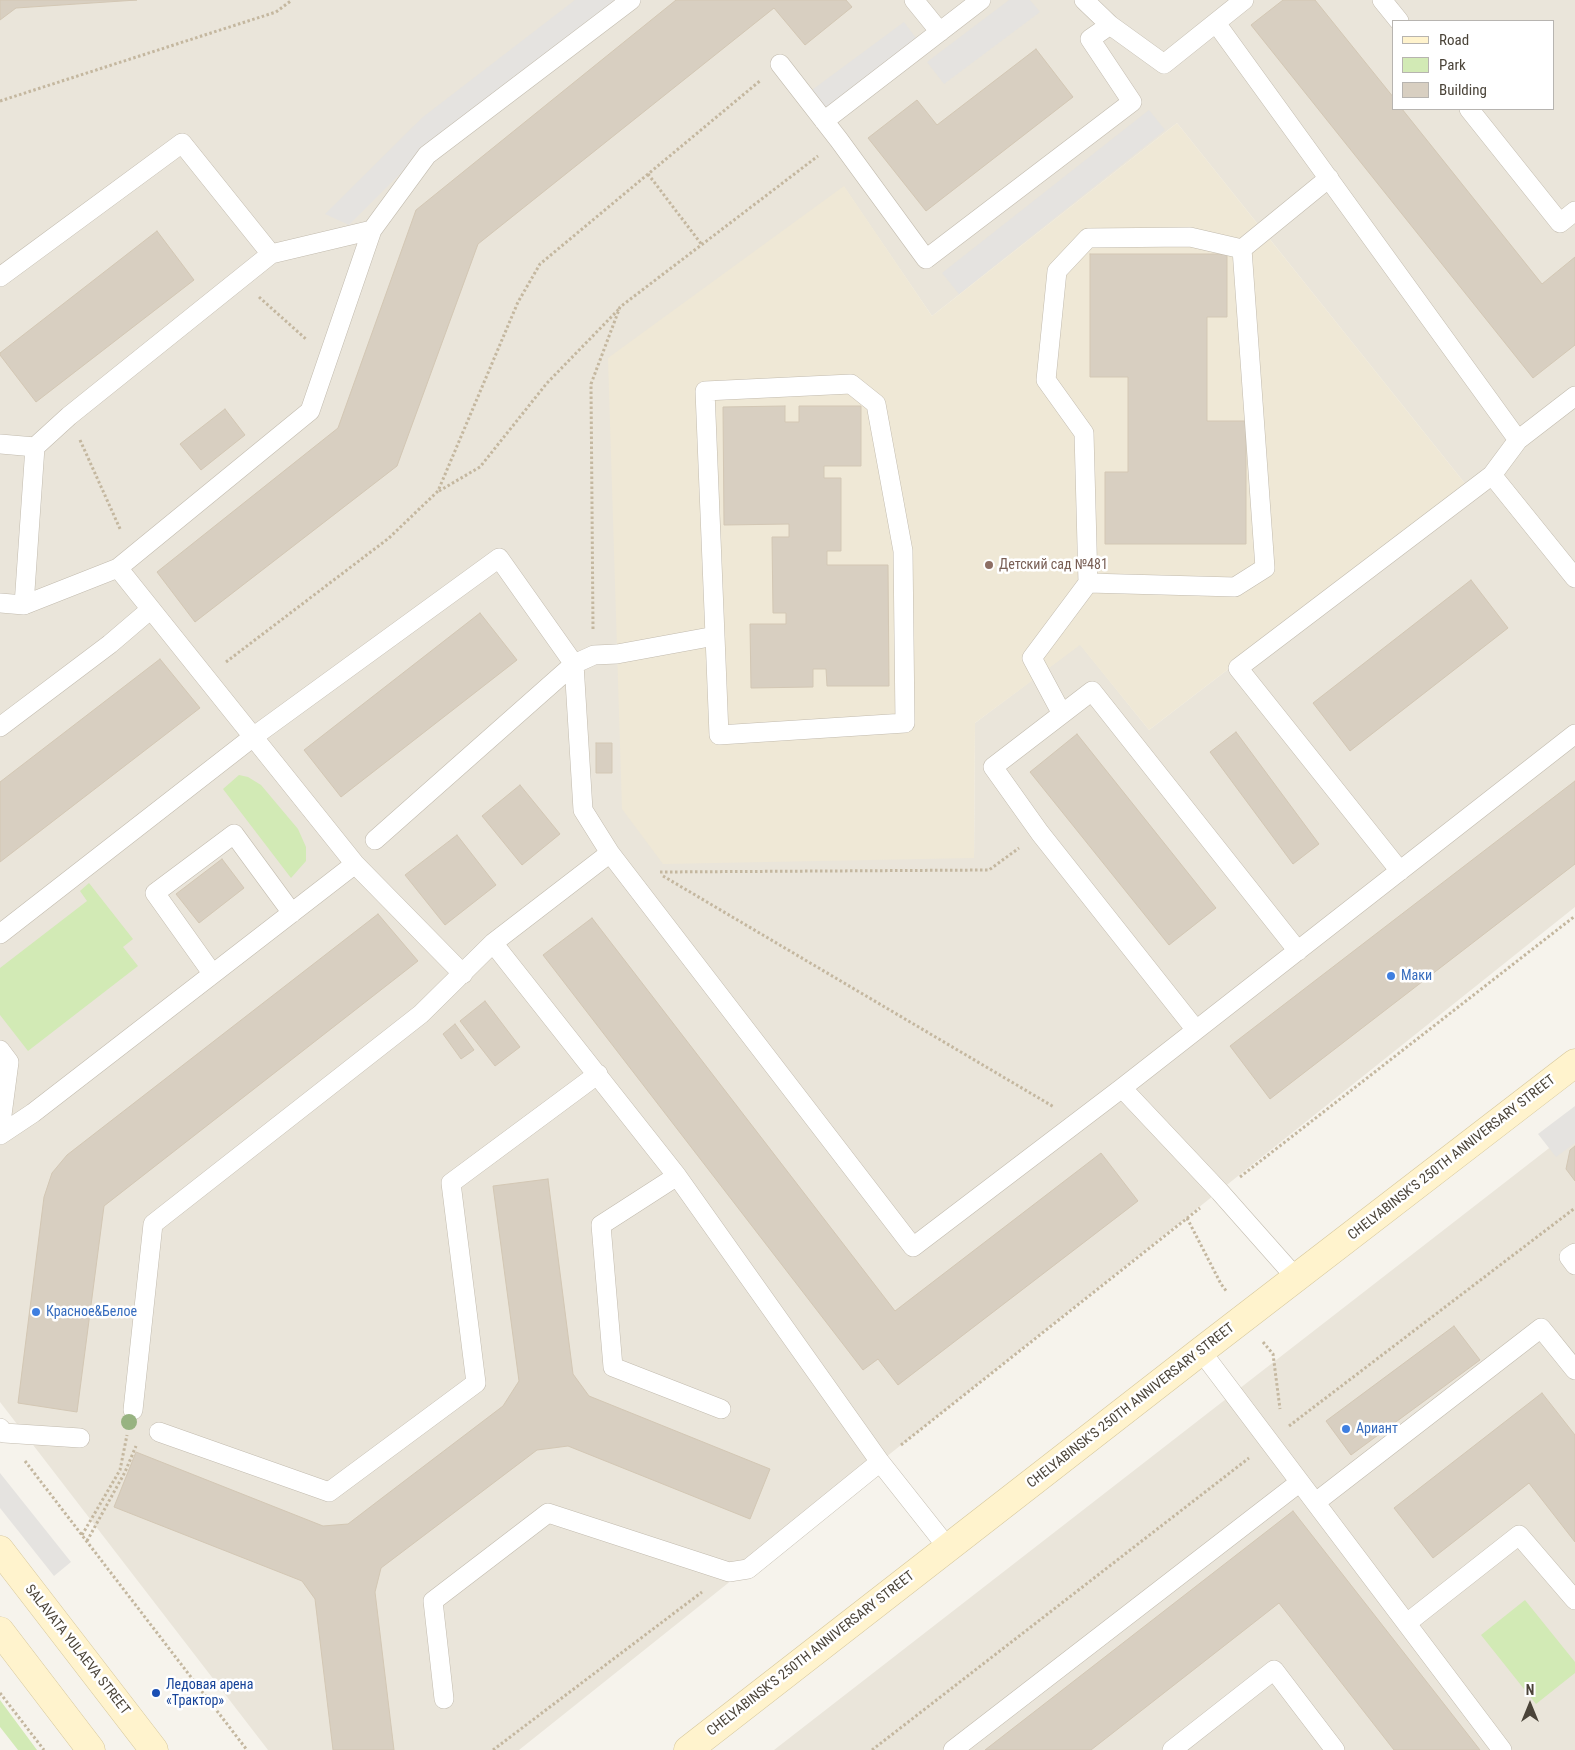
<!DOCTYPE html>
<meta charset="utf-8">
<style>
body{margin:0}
#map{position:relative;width:1575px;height:1750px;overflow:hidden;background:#f6f3ec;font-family:"Roboto Condensed",sans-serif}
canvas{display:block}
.legend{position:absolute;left:1392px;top:20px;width:162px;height:90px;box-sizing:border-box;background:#fff;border:1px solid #b7b4b0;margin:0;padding:6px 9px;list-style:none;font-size:15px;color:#4b4439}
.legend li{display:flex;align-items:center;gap:10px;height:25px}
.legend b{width:25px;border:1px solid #b7b4b0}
.north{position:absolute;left:1505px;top:1680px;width:50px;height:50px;-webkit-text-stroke:4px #fff;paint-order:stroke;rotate:0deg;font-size:14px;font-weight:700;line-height:20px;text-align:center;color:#4b4439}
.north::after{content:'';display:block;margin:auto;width:18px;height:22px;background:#4b4439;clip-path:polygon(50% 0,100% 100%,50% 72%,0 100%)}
</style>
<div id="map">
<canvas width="1575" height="1750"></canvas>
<ul class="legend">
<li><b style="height:6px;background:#fff3cd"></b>Road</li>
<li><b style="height:14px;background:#d2eab5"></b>Park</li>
<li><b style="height:14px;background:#d8cfc1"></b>Building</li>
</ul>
<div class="north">N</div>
</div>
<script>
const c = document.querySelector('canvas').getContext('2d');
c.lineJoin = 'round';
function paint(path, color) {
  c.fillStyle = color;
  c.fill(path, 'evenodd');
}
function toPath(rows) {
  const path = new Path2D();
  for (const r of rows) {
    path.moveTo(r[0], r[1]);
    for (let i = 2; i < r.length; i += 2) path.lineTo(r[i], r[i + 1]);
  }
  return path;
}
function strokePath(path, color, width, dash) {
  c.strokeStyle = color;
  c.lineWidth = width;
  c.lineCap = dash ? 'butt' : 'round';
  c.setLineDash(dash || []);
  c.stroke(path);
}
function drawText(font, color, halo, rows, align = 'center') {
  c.font = font + ' "Roboto Condensed",sans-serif';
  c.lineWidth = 5;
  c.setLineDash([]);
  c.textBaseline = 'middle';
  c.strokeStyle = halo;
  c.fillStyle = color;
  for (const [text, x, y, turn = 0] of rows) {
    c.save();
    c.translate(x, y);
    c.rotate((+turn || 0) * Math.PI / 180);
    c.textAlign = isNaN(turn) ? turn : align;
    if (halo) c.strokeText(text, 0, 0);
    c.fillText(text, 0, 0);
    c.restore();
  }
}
paint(toPath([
 [0,0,1575,0,1575,907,519,1750,268,1750,0,1402],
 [1394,21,1554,21,1554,109,1394,109],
 [1177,123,1467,486,1149,730,1080,644,975,723,974,858,844,187,932,316],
 [1575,1128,1575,1750,774,1750]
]), '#eae5da');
paint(toPath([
 [1177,123,1467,486,1149,730,1080,645,975,723,974,858,663,864,622,809,608,358,844,186,932,316]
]), '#efe8d6');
paint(toPath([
 [239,775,248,777,261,785,298,829,306,847,306,861,291,878,223,789],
 [89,883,133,939,123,947,138,966,28,1051,0,1015,0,968,87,901,80,891],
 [1525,1600,1575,1662,1575,1673,1536,1704,1481,1635],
 [0,1700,37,1750,18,1750,0,1727]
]), '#d2eab5');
paint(toPath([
 [575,0,615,0,438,136,349,225,325,214,423,117],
 [1009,0,1030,0,1040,12,944,84,927,62],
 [904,22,919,42,827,110,812,90],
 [1149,110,1165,130,959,294,942,273],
 [1575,1106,1575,1143,1556,1157,1538,1134],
 [0,1473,71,1562,54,1576,0,1508]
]), '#e5e3e0');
const building = toPath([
 [0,0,137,0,16,8,0,20,0,0],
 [676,0,846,0,852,7,805,45,774,8,478,244,397,466,195,622,157,572,338,428,416,210,676,0],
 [1283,0,1315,0,1394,98,1394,109,1402,109,1542,284,1575,257,1575,345,1533,378,1251,25,1283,0],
 [1036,49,1073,97,926,211,868,138,917,100,937,125,1036,49],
 [157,231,194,280,36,402,0,355,0,353,157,231],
 [1090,254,1227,254,1227,317,1207,317,1207,421,1246,421,1246,544,1105,544,1105,472,1128,472,1128,377,1090,377,1090,254],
 [785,406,785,422,799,422,799,406,861,406,861,466,824,466,824,478,841,478,841,551,827,551,827,565,888,565,889,686,827,686,826,669,813,669,813,687,751,688,750,624,786,624,786,613,773,613,772,537,789,537,789,524,724,525,723,407,785,406],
 [225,409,245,435,201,470,180,444,225,409],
 [1471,580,1508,628,1350,751,1313,703,1471,580],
 [480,613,517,660,341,797,304,750,480,613],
 [160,659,200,708,0,862,0,782,160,659],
 [1236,732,1319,844,1293,864,1210,752,1236,732],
 [1077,734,1216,908,1169,945,1030,772,1077,734],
 [596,743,612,743,612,773,596,773,596,743],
 [1575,781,1575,864,1270,1099,1230,1046,1575,781],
 [520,785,560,834,522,865,482,816,520,785],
 [457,835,496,885,445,925,405,875,457,835],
 [222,859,244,888,199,923,176,894,222,859],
 [378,914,418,961,104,1206,77,1412,18,1403,44,1197,52,1173,67,1155,378,914],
 [592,918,895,1311,1101,1153,1138,1201,898,1385,878,1359,863,1370,543,955,592,918],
 [485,1001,520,1047,495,1066,460,1021,485,1001],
 [455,1024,474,1050,461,1059,443,1034,455,1024],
 [1575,1146,1575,1181,1566,1169,1570,1150,1575,1146],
 [548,1179,573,1374,589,1396,770,1469,750,1519,568,1446,537,1450,381,1568,375,1592,394,1750,333,1750,315,1599,302,1581,114,1507,136,1452,323,1526,348,1524,382,1498,503,1406,519,1381,493,1186,548,1179],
 [1454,1326,1480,1360,1351,1455,1326,1421,1454,1326],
 [1542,1393,1575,1435,1575,1542,1529,1483,1433,1558,1394,1508,1542,1393],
 [1293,1511,1480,1750,1394,1750,1279,1603,1091,1750,985,1750,1293,1511]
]);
paint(building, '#d8cfc1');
strokePath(building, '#d3c7b4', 1);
const lane = toPath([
 [914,0,940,32],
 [1084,0,1110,25,1164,64,1244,0],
 [1382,0,1399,21],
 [1216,23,1518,440],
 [780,64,839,140,926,259,1132,102,1090,39,1110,25],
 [1469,109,1560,223,1575,211],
 [824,121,981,0],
 [1242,249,1190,237,1088,238,1057,271,1046,380,1084,433,1088,583,1235,587,1265,568,1242,249,1329,178],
 [0,277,182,143,271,254],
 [1575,396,1518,440,1492,475,1575,578],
 [0,444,35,447],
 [118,568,355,864,463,974],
 [0,603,24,605,118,568,310,411,372,230,427,155,631,0],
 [24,605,35,447,69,416,271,254,372,230],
 [1062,714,1032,658,1088,583],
 [0,727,110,644,151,609],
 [375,840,574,664,594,655,617,654,715,636,719,735,905,723,903,551,876,404,851,384,705,391,715,636],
 [1400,871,1238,668,1492,475],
 [0,934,253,737,499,558,574,664,583,810,610,853,913,1247,1122,1088,1575,734],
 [493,943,677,1176,880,1462,948,1548],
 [212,973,155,893,234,834,292,913],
 [1196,1030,1040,833,993,767,1092,691,1298,951],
 [0,1050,9,1062,0,1130],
 [1122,1088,1220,1192,1297,1279],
 [0,1135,33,1113,355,864],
 [677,1176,601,1225,613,1367,721,1409],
 [1575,1253,1569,1257,1575,1265],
 [1201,1351,1502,1750],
 [133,1410,153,1224,421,1014,493,943,610,853],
 [0,1428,4,1433,80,1438],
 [159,1432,329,1492,476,1383,451,1183,598,1074],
 [1316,1502,1541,1328,1575,1370],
 [1407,1623,1519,1535,1575,1600],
 [444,1699,433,1601,548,1513,729,1572,748,1569,880,1462],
 [953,1750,1300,1482],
 [1172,1750,1274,1670,1335,1750]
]);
const secondary = toPath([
 [0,1550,154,1750],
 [0,1631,91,1750],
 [688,1750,1201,1351,1575,1063]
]);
strokePath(lane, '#c2bbae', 20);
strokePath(secondary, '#d6c79b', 29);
strokePath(toPath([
 [0,101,276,12,292,0],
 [648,174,702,245],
 [259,297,307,340],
 [80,440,121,531],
 [439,491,480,467,547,383,619,309],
 [593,629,591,384,620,307,818,156],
 [226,662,389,538,438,491,518,302,540,264,761,80],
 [660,872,989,870,1019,848],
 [663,876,1054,1107],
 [1240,1177,1575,916],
 [1187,1218,1221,1284,1227,1292],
 [1263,1342,1273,1354,1280,1409],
 [1289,1426,1575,1208],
 [901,1445,1200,1208],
 [25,1461,247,1750],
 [82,1535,120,1470,127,1435],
 [87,1541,125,1472,136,1446],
 [0,1693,44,1750],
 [493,1750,702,1592],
 [872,1750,1249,1458]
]), '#c4b79f', 3, [2.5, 2.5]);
strokePath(lane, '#fff', 19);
strokePath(secondary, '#fff3cd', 28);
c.fillStyle = '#97b381';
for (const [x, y] of [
 [129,1422]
]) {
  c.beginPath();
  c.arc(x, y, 8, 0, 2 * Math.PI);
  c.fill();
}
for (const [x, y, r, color] of [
 [989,565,5,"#8d6e63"],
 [1391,976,5,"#3f7fe0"],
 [36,1312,5,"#3f7fe0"],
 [1346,1429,5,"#3f7fe0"],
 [156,1693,5,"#1a4fb4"]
]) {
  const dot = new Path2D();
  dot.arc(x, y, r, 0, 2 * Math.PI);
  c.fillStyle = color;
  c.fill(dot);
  strokePath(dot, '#fff', 2);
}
drawText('14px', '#785e54', '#fff', [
 ["Детский сад №481",999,565]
], 'left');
drawText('14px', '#366cbe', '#fff', [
 ["Маки",1401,976],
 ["Красное&Белое",46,1312],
 ["Ариант",1356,1429]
], 'left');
drawText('14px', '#4b4439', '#fff', [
 ["CHELYABINSK'S 250TH ANNIVERSARY STREET",1452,1158,-38],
 ["CHELYABINSK'S 250TH ANNIVERSARY STREET",1131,1406,-38],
 ["SALAVATA YULAEVA STREET",77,1650,52],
 ["CHELYABINSK'S 250TH ANNIVERSARY STREET",811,1654,-38]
]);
drawText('14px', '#164399', '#fff', [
 ["Ледовая арена",166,1685],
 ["«Трактор»",166,1701]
], 'left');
</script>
